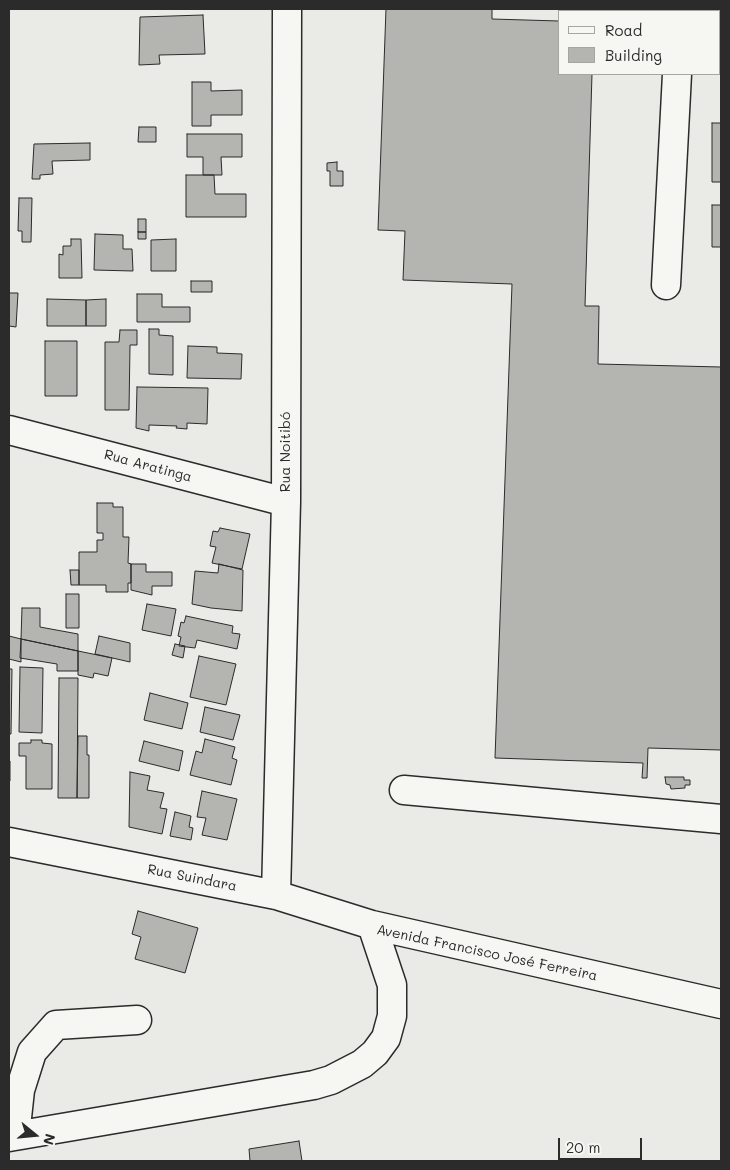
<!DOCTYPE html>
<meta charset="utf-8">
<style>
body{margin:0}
#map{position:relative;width:730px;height:1170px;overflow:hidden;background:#eaeae6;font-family:Mali,sans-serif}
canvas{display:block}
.frame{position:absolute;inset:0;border:10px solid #2b2b2b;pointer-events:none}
.legend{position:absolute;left:558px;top:10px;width:162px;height:65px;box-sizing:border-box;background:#f6f6f2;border:1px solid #a5a5a2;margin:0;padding:6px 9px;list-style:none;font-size:15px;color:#2b2b2b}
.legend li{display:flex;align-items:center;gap:10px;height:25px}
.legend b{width:25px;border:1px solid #a5a5a2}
.north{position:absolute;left:10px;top:1110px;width:50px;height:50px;-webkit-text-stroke:4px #f6f6f2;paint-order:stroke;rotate:107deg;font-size:14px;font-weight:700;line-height:20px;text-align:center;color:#2b2b2b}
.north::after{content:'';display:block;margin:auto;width:18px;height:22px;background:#2b2b2b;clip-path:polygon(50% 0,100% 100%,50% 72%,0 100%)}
.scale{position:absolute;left:558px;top:1138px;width:84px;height:22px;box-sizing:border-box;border:2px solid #2b2b2b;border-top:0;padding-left:6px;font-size:15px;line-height:18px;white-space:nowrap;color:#2b2b2b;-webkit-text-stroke:4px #f6f6f2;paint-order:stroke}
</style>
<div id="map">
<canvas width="730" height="1170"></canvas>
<div class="frame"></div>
<ul class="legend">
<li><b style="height:6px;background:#f6f6f2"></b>Road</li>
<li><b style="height:14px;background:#b4b4b1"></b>Building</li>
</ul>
<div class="north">N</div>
<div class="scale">20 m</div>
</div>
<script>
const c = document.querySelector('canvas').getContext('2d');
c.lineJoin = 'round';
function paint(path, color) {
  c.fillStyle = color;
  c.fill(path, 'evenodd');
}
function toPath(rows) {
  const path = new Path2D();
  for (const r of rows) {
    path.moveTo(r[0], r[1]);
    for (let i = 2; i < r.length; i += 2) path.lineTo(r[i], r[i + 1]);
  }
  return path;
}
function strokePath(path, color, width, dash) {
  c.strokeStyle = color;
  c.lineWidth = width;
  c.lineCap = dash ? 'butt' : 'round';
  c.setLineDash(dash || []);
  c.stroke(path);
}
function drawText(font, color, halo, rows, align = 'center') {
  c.font = font + ' Mali,sans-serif';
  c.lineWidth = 4.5;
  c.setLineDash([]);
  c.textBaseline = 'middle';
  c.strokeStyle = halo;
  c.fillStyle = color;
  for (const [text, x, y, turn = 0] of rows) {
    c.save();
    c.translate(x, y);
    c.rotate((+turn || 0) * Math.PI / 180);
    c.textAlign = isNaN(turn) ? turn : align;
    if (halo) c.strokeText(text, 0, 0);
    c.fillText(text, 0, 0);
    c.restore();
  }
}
const building = toPath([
 [386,9,492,9,492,19,559,21,559,74,592,74,585,306,599,306,598,364,721,367,721,750,648,748,647,778,642,778,643,763,495,758,512,284,403,280,405,231,378,230,386,9],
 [203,15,205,54,159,55,160,64,139,65,140,17,203,15],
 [192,82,211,82,211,91,242,90,242,115,211,115,211,126,192,126,192,82],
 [712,123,721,123,721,182,712,182,712,123],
 [139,127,156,127,156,142,138,142,139,127],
 [187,134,242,134,242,157,221,157,222,175,203,175,203,157,187,157,187,134],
 [90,143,90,160,52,161,53,174,40,175,40,179,32,179,34,144,90,143],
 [337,162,337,171,343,171,343,186,330,186,330,171,327,171,327,163,337,162],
 [186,175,214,175,215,194,246,194,246,217,186,217,186,175],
 [19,198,32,198,31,242,22,242,22,231,18,231,19,198],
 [712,205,721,205,721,247,712,247,712,205],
 [138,219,146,219,146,232,138,232,138,219],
 [138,232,146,232,146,239,138,239,138,232],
 [95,234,123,235,123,249,132,249,133,271,94,270,95,234],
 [71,239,81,239,82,278,59,278,59,254,63,255,63,246,71,246,71,239],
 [176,239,176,271,151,271,151,240,176,239],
 [191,281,212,281,212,292,191,292,191,281],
 [9,293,18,293,16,327,9,326,9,293],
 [137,294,162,294,162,307,190,307,190,322,137,322,137,294],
 [47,299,86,300,86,326,47,326,47,299],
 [106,299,106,326,86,326,86,300,106,299],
 [149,329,159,329,159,335,173,336,173,375,149,374,149,329],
 [120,330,137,330,137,345,130,345,129,410,105,410,105,342,119,342,120,330],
 [45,341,77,341,77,396,45,396,45,341],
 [188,346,217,347,217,353,242,354,241,379,187,378,188,346],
 [137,387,208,388,207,424,187,423,187,429,176,428,177,426,149,425,149,431,136,428,137,387],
 [97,503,113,503,113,507,123,507,123,537,129,537,128,563,131,564,131,583,128,583,128,592,106,592,106,585,79,585,79,552,97,552,97,540,103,540,103,533,97,533,97,503],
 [220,528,250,534,242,569,212,563,216,547,210,546,213,531,218,532,220,528],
 [131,564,146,564,146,572,172,572,172,586,152,586,152,595,131,590,131,564],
 [219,564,243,570,242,611,211,608,192,604,195,571,218,573,219,564],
 [70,570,79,570,79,585,71,585,70,570],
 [66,594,79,594,79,628,66,628,66,594],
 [147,604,176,609,171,636,142,630,147,604],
 [22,608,40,608,40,627,78,634,78,651,21,639,22,608],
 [186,616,233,626,232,633,240,634,237,649,197,640,195,648,179,646,181,637,178,636,181,622,184,623,186,616],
 [9,636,21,639,21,662,9,659,9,636],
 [99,636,130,643,130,662,95,654,99,636],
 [21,639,78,651,78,671,57,671,57,664,20,658,21,639],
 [175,644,185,646,183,658,172,655,175,644],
 [78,651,112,658,108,676,94,673,93,678,78,675,78,651],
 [199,656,236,664,226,705,190,697,199,656],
 [20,667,43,668,42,733,19,732,20,667],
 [9,669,12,669,11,734,9,734,9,669],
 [59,678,78,678,77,798,58,798,59,678],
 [150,693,188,703,182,729,144,720,150,693],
 [205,707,240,715,233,740,200,732,205,707],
 [78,736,87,736,87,755,89,755,89,798,77,798,78,736],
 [205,739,235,747,232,758,237,760,231,785,190,775,196,751,202,753,205,739],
 [31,740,42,740,42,743,52,744,52,789,26,789,26,756,19,756,19,743,31,743,31,740],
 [144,741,183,751,179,771,139,761,144,741],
 [9,761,10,761,10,781,9,781,9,761],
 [130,772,150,776,147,790,164,793,160,808,167,809,162,834,129,827,130,772],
 [665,777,684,777,684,780,690,780,690,785,685,785,685,788,671,789,670,785,666,784,665,777],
 [202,791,237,799,227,840,202,835,206,818,197,817,202,791],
 [175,812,191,816,189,827,193,828,191,840,170,836,175,812],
 [138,911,198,928,185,973,135,959,141,937,132,934,138,911],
 [299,1141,302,1161,250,1161,249,1149,299,1141]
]);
paint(building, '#b4b4b1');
strokePath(building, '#2b2b2b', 1);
const minor = toPath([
 [719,23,721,22],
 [666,285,677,74],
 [9,430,286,502],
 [404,790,721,819],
 [9,842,276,895,372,925,721,1004],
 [276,895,286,502,287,9],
 [15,1136,20,1090,32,1052,56,1025,137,1020],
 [9,1137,314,1085,331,1080,362,1064,375,1053,386,1038,392,1016,392,985,372,925]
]);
strokePath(minor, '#2b2b2b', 31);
strokePath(minor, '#f6f6f2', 28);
drawText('14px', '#2b2b2b', '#f6f6f2', [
 ["Rua Noitibó",286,452,-90],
 ["Rua Aratinga",148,466,15],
 ["Rua Suindara",192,878,11],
 ["Avenida Francisco José Ferreira",487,953,12]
]);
</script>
